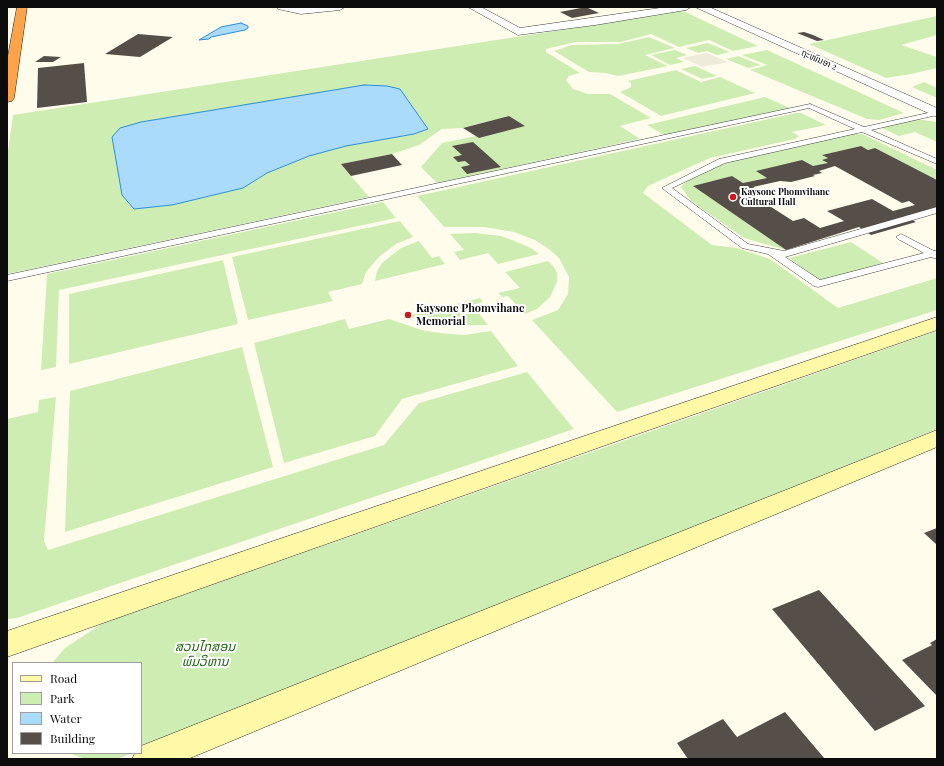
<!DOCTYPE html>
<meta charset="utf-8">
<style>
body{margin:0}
#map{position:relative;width:944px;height:766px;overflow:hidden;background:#fffcec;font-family:"Playfair Display",serif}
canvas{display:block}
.frame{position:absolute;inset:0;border:8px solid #0c0c0c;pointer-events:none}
.legend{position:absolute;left:12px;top:662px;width:130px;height:92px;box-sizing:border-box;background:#fff;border:1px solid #9e9e9e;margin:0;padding:5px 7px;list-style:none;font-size:12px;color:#0c0c0c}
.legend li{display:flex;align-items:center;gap:8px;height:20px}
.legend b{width:20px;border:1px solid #9e9e9e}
</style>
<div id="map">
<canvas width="944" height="766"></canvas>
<div class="frame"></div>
<ul class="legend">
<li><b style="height:5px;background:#fff8a7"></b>Road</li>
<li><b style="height:11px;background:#ceedb2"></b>Park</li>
<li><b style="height:11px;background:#abdbfb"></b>Water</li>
<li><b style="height:11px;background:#564e48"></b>Building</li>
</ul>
</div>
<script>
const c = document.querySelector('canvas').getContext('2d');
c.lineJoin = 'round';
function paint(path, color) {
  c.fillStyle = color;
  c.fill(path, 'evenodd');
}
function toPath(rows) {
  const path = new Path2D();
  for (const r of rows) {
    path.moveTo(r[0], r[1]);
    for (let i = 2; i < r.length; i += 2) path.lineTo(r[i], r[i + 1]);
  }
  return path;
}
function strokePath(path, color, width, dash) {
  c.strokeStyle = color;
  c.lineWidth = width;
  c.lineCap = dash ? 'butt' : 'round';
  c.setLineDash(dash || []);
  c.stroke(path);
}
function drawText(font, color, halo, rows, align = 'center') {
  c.font = font + ' "Playfair Display","Noto Sans Lao",serif';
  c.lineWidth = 4;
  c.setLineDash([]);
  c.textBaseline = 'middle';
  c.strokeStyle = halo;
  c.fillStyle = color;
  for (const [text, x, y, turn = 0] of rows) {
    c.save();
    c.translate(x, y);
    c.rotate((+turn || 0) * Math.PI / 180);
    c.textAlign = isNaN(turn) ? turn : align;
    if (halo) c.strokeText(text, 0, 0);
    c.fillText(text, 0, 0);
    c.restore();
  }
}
paint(toPath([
 [683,11,758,46,733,51,709,40,679,47,651,34,621,42,575,42,546,49,546,52,580,73,569,76,566,80,573,89,588,94,610,94,651,118,620,126,640,139,437,183,421,167,442,143,476,136,479,138,524,126,509,116,463,128,442,129,419,145,392,154,341,164,369,197,7,274,7,159,13,115],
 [400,89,428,129,414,134,346,146,309,156,267,173,243,188,214,195,172,205,134,209],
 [937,16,937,35,901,45,937,57,937,68,911,74,886,78,809,44],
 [649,37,675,48,645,55,668,66,618,76,605,73,589,72,554,51,572,45,618,44],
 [708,43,730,52,717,55,707,51,698,53,686,48],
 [675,50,687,55,676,58,684,62,670,65,651,55],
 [767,50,904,113,879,120,867,119,750,70,767,65,742,55],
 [738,56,761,65,748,68,726,59],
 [695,66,717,76,702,79,681,69],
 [676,70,701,82,720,77,755,93,661,116,620,92,631,87,631,83,628,81],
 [924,82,937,88,937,98,912,87],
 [765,97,790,108,664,135,647,125],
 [796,113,801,113,826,125,792,132,799,136,795,139,710,158,648,186,643,193,712,245,737,248,770,259,838,308,937,278,937,310,617,412,532,320,558,310,568,294,569,277,559,258,550,250,535,240,514,232,484,227,444,227,417,196],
 [916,119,937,122,937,142,915,132,899,136,880,127],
 [852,134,862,134,937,170,937,180,875,148,868,150,861,146,823,155,828,158,822,160,828,163,767,178,743,183,732,176,693,186,786,250,744,238,691,201,681,187,688,180,722,163],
 [383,202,396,218,59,290,56,367,41,370,47,274],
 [400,221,413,237,396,244,379,257,366,272,362,284,328,292,333,301,248,320,232,257],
 [475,233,501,236,512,240,531,248,539,254,498,264,488,253,460,260,454,252,464,250,450,234],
 [419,241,432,258,439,256,445,264,375,281,377,271,382,263,401,248],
 [851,242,883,263,820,281,789,258],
 [223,260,238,324,69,364,69,294],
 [548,261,554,267,557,273,557,282,550,297,537,309,525,314,508,296,502,297,498,293,520,288,505,272],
 [480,298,483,302,472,305,488,325,440,326,408,316],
 [345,319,349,329,389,319,422,330,439,333,464,335,491,331,518,366,402,399,375,436,284,463,254,343],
 [937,331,937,429,141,749,141,663,52,663,65,648,103,623],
 [242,347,273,467,65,532,70,391],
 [527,372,574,429,17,618,7,619,7,419,38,412,39,400,56,397,44,541,48,550,384,445,419,403],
 [68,753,132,753,120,758,86,759]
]), '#ceedb2');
paint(toPath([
 [707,53,728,62,703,67,682,58]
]), '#efebda');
const water = toPath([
 [241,23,248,26,248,28,245,30,211,37,209,39,199,40,221,27,241,23],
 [364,85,387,86,400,89,428,129,414,134,346,146,309,156,267,173,243,188,172,205,134,209,122,195,112,137,120,128,141,122,364,85]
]);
paint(water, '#abdbfb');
strokePath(water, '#2c8ed9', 1);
paint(toPath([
 [586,7,599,13,572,18,560,12],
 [804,32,813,35,824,40,817,41,797,33],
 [138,34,173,37,140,57,105,54],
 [44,56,61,57,53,62,35,62],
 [84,63,87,102,37,108,38,68],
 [509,116,525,126,479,138,463,128],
 [473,142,501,167,467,174,461,167,470,165,465,161,458,162,453,157,462,155,452,146],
 [861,146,868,150,875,148,937,180,937,211,905,216,916,222,871,235,859,227,786,250,693,186,732,176,743,183,767,178,756,171,802,160,813,166,828,163,822,160,828,158,822,155],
 [835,166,902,203,909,201,915,205,893,211,872,199,827,211,844,221,820,228,804,218,793,221,754,196,763,194,753,187,780,181,791,182,815,176,813,175,822,173,819,171],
 [392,154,402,165,351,176,341,164],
 [937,528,937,545,924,533],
 [819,590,925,706,875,731,772,609],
 [937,639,937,696,902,660,932,645,930,643],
 [785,712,825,759,688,759,677,743,723,719,737,737]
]), '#564e48');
const lane = toPath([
 [810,104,864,127,937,111,937,115,871,130,937,159,937,164,862,132,725,163,672,188,748,244,784,251,937,207,937,213,785,257,820,280,924,253,898,239,896,237,901,234,934,251,937,250,937,259,931,257,818,287,814,286,768,254,742,248,662,188,719,159,855,129,809,108,7,281,7,275,810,104]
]);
const street = toPath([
 [277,7,301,8,345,7,340,10,301,14,278,9,277,7],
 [468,7,481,7,520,28,667,7,691,7,686,10,595,25,518,35,468,7],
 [695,7,709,7,937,108,937,117,695,7]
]);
const secondary = toPath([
 [937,317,937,330,623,439,7,657,7,631,937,317],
 [937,430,937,447,188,759,132,759,135,753,141,753,141,746,937,430]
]);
const highway = toPath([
 [17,7,27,7,14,98,12,101,7,102,7,61,17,7]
]);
strokePath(lane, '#3f3f3f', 1);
strokePath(street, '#3f3f3f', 1);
strokePath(secondary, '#2e2e2e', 1);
strokePath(highway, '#1d1d1d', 1);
paint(lane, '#fff');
paint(street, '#fff');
paint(secondary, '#fff8a7');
paint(highway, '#ffa34a');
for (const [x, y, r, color] of [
 [733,197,4,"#c8191b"],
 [408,315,4,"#c8191b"]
]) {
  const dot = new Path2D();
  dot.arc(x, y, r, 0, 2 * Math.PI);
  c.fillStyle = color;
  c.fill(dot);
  strokePath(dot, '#fff', 1.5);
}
drawText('9px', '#0c0c0c', '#fff', [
 ["ຖະໜົນອາ 2",819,60,24]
]);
drawText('bold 9px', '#0c0c0c', '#fff', [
 ["Kaysone Phomvihane",741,192],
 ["Cultural Hall",741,202]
], 'left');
drawText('bold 11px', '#0c0c0c', '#fff', [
 ["Kaysone Phomvihane",416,309],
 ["Memorial",416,322]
], 'left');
drawText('italic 13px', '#266917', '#fff', [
 ["ສວນໄກສອນ",205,647],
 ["ພົມວິຫານ",205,662]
]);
</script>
